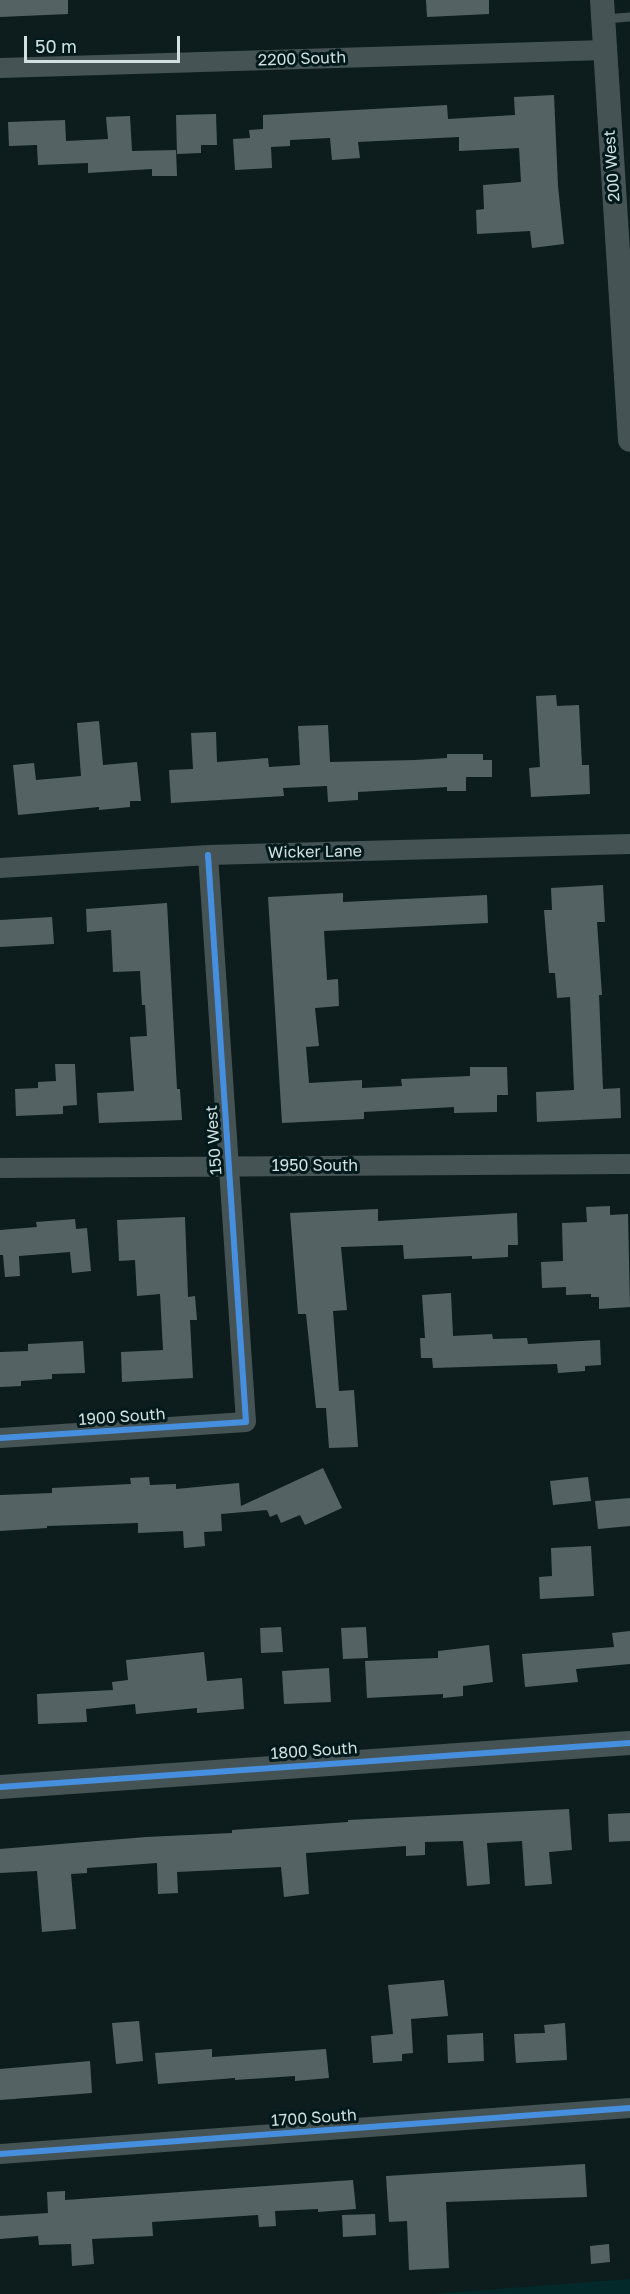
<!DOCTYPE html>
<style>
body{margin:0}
#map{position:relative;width:630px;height:2294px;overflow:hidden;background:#0d1d1e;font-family:"Golos Text",sans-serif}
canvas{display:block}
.scale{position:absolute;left:24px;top:36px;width:156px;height:27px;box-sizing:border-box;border:3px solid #d1e0e1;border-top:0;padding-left:8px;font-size:18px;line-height:21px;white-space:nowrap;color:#d1e0e1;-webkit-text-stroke:4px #00191b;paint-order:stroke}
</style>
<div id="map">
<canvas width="630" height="2294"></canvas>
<div class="scale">50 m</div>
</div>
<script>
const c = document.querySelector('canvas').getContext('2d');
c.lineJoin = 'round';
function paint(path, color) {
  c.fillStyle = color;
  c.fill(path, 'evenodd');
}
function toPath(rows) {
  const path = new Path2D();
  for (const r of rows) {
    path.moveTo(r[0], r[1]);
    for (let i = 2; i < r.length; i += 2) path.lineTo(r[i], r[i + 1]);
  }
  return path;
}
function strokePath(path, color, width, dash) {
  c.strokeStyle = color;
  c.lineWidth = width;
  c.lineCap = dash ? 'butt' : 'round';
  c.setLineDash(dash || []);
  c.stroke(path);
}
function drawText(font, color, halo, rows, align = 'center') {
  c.font = font + ' "Golos Text",sans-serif';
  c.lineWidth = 6;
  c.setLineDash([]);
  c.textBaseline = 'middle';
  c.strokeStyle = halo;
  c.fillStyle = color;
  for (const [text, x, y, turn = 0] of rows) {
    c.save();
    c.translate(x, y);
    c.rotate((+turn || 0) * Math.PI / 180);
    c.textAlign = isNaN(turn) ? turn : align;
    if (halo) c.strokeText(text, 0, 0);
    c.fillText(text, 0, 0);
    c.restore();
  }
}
paint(toPath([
 [630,2279,630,2294,430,2294]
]), '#03292b');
paint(toPath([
 [0,0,68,0,68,14,0,17],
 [426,0,489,0,489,14,427,17],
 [554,95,558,186,564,244,532,248,530,231,477,234,476,210,484,209,483,185,521,182,519,148,459,151,459,137,358,142,360,158,332,160,330,138,290,140,290,146,271,147,272,168,235,170,233,139,250,138,249,130,263,129,263,115,447,105,448,119,515,115,514,97],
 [216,114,217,145,201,145,201,153,177,154,176,115],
 [130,116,132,151,176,150,177,176,152,176,152,169,88,173,88,163,38,165,37,145,9,146,8,122,65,120,66,141,108,139,106,117],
 [556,695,557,706,579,705,582,765,589,765,590,794,531,797,529,768,540,767,536,696],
 [99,721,103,765,137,762,141,801,130,801,130,807,99,810,99,807,18,815,13,765,34,763,36,780,81,776,77,723],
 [328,725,330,762,415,760,447,758,447,754,483,754,483,760,492,760,492,777,466,777,466,791,447,791,447,787,358,792,358,800,328,802,327,786,283,788,284,796,171,803,169,770,193,769,191,733,216,732,217,762,268,758,269,767,300,765,298,726],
 [603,885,605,922,597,922,602,995,599,995,603,1089,620,1088,621,1118,537,1122,536,1092,574,1090,570,997,557,998,555,973,549,973,544,910,552,910,551,888],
 [343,893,343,902,487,895,488,923,324,931,327,980,338,979,339,1006,315,1008,319,1046,306,1047,309,1083,362,1080,362,1088,402,1086,401,1079,470,1076,470,1067,507,1067,508,1095,497,1095,497,1112,454,1113,454,1107,364,1112,364,1119,282,1123,268,897],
 [167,903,177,1089,180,1089,182,1120,99,1123,97,1093,134,1091,130,1037,147,1036,145,1005,142,1005,140,971,113,972,111,930,87,932,86,909],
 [52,917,54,944,0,947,0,920],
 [55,1064,75,1064,77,1105,63,1106,63,1114,16,1116,15,1089,38,1088,38,1082,56,1081],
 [610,1206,610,1215,628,1214,630,1307,599,1309,599,1297,591,1297,591,1294,566,1295,566,1287,542,1288,541,1262,563,1261,562,1223,587,1222,586,1207],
 [378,1209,378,1221,517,1213,518,1245,508,1245,508,1257,472,1259,472,1256,404,1259,403,1245,341,1247,347,1310,333,1311,339,1391,354,1390,358,1447,329,1448,326,1408,316,1408,306,1314,298,1314,290,1213],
 [185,1217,188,1297,195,1296,197,1320,190,1320,193,1378,122,1382,121,1352,163,1350,160,1294,137,1296,135,1260,119,1261,117,1220],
 [75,1219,76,1229,87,1228,91,1271,72,1273,70,1252,19,1256,20,1276,5,1277,3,1255,0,1255,0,1230,37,1227,36,1222],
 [451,1293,453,1336,492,1334,493,1339,527,1338,528,1344,600,1340,601,1365,585,1366,585,1371,558,1373,557,1364,433,1368,432,1358,421,1358,420,1338,425,1338,422,1295],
 [83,1341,85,1373,52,1374,52,1379,21,1381,21,1386,0,1387,0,1352,28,1351,28,1344],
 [323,1468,342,1508,305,1525,300,1515,281,1523,277,1514,270,1517,267,1510,221,1514,222,1531,204,1532,205,1546,184,1548,183,1531,138,1533,138,1523,47,1526,47,1528,0,1531,0,1495,52,1493,52,1488,131,1484,130,1478,149,1477,150,1485,176,1484,176,1489,239,1483,241,1506],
 [588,1477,591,1501,553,1505,550,1481],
 [630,1498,630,1526,598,1529,595,1501],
 [591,1546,594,1596,540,1599,539,1577,552,1576,551,1548],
 [281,1627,283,1652,261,1653,260,1628],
 [366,1627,368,1658,343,1659,341,1628],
 [630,1631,630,1664,576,1669,578,1682,525,1687,522,1654,614,1647,612,1633],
 [489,1645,493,1682,463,1686,463,1696,443,1698,443,1694,367,1698,365,1661,438,1658,438,1651],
 [204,1652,207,1681,242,1678,244,1709,197,1713,197,1708,136,1714,135,1704,86,1709,87,1722,38,1724,37,1694,113,1690,112,1682,128,1680,126,1660],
 [329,1668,331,1702,284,1704,282,1671],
 [569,1809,572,1850,549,1852,552,1884,525,1886,522,1841,487,1843,490,1884,467,1886,463,1841,425,1842,425,1855,406,1856,406,1846,306,1853,309,1894,284,1897,281,1867,177,1872,178,1893,158,1894,157,1863,87,1868,87,1873,71,1874,76,1929,42,1932,37,1871,0,1873,0,1849,146,1837,232,1833,232,1830,348,1822,348,1820],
 [630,1813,630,1841,609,1842,608,1814],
 [444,1980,448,2016,411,2019,413,2053,402,2054,402,2061,373,2063,371,2036,393,2034,388,1985],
 [139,2021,143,2061,116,2064,112,2023],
 [565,2023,567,2060,516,2063,514,2034,545,2033,544,2025],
 [483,2033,484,2061,448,2063,447,2035],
 [212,2049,212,2057,326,2049,329,2078,295,2081,295,2076,235,2080,235,2078,158,2084,155,2053],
 [90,2061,92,2093,0,2100,0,2069],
 [585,2164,587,2197,446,2202,449,2268,409,2270,407,2221,389,2222,386,2176],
 [353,2180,356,2209,318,2212,318,2209,275,2211,276,2226,259,2227,258,2215,152,2222,153,2236,92,2239,94,2264,72,2266,71,2244,39,2245,38,2236,0,2239,0,2216,48,2213,47,2192,65,2191,65,2200],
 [375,2214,376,2235,343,2237,342,2215],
 [609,2244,610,2262,591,2264,590,2246]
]), '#556263');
strokePath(toPath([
 [605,19,630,17]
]), '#465354', 9);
strokePath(toPath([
 [0,68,605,50],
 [0,868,208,855,630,844],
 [0,1168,630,1164],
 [0,1438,246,1422,208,855],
 [0,2154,630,2108]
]), '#465354', 20);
strokePath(toPath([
 [602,0,630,440],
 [0,1787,630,1743]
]), '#465354', 24);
strokePath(toPath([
 [0,1438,246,1422,208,855],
 [0,1787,630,1743],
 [0,2154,630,2108]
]), '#468fdf', 6);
drawText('16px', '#d1e0e1', '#00191b', [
 ["2200 South",302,59,-2],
 ["200 West",612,166,-94],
 ["Wicker Lane",315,852,-1],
 ["150 West",214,1140,-94],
 ["1950 South",315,1166],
 ["1900 South",122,1417,-4],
 ["1800 South",314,1751,-4],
 ["1700 South",314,2118,-4]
]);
</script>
